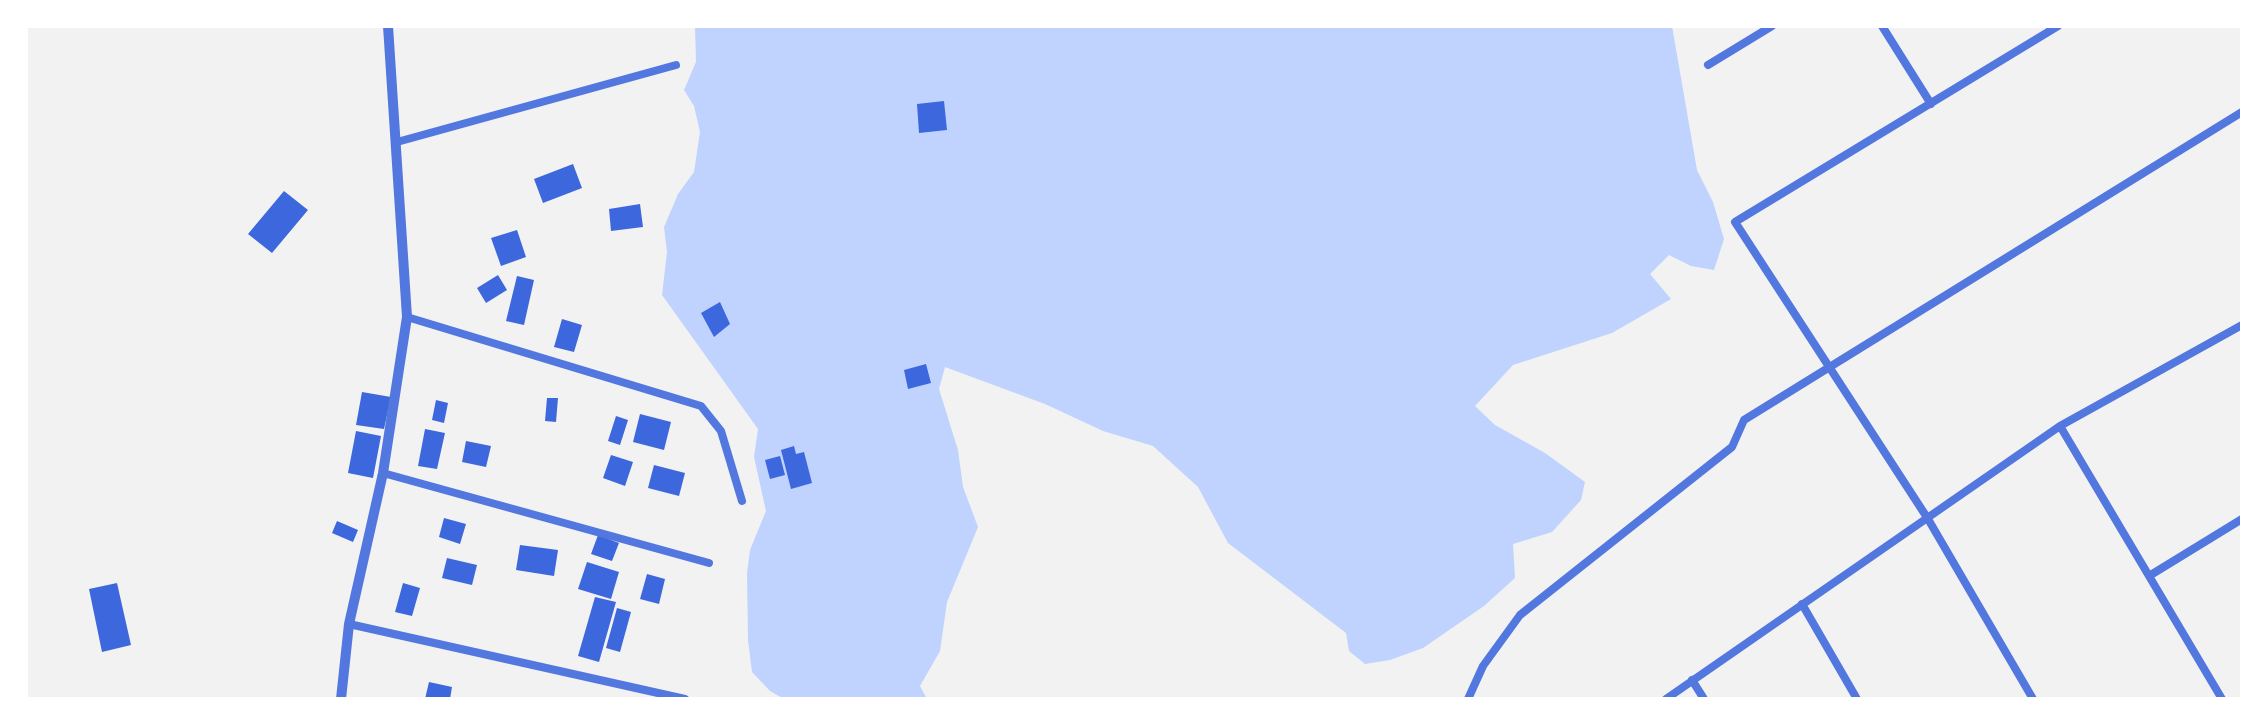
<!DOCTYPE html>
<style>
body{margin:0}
#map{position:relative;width:2268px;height:725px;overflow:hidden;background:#f2f2f2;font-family:Karla,sans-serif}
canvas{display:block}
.frame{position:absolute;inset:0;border:28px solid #fff;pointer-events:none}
</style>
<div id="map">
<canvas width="2268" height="725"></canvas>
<div class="frame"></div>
</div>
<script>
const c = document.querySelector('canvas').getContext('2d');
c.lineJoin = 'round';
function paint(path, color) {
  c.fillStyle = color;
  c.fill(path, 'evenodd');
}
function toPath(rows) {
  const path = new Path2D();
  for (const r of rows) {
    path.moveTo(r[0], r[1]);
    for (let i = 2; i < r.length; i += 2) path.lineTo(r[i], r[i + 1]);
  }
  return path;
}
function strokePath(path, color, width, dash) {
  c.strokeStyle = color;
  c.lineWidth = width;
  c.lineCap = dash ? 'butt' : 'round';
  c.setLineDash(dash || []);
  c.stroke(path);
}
paint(toPath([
 [695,26,1672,26,1697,170,1713,202,1724,239,1714,270,1691,266,1669,255,1650,274,1671,299,1612,333,1513,365,1475,406,1495,425,1545,453,1585,482,1581,500,1552,532,1513,544,1515,578,1484,606,1423,648,1390,660,1365,664,1349,651,1346,633,1228,543,1198,487,1153,446,1103,431,1045,404,945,367,939,389,958,450,963,487,978,527,947,602,940,651,920,686,927,699,784,699,770,691,752,672,748,640,747,573,750,550,766,511,754,457,758,429,662,295,667,252,664,227,678,194,694,172,700,132,694,106,684,90,696,62]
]), '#bfd3fe');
paint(toPath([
 [944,101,947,130,919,133,917,104],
 [573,164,582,188,543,203,534,179],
 [284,191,308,210,272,253,248,234],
 [640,204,643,227,611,231,609,209],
 [517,230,526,257,501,266,491,238],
 [498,275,507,290,486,303,477,288],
 [517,276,534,280,524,325,506,321],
 [720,302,730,324,714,337,701,313],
 [562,319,582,325,574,352,554,347],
 [926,364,931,383,908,389,904,370],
 [362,392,391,397,384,429,356,425],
 [547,398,558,398,556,422,545,421],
 [436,400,448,403,444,423,432,420],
 [640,414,671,422,664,450,633,442],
 [616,416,628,420,620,445,608,441],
 [425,429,445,433,437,469,418,466],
 [356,431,381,436,373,478,348,473],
 [466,441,491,446,486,467,462,462],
 [794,446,796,454,804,452,812,483,791,489,781,450],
 [611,455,633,462,625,486,603,478],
 [780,456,785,475,770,479,765,460],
 [654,465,685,473,679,496,648,488],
 [444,518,466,524,460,544,439,537],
 [337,521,358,530,353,542,332,533],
 [598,535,619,543,612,561,591,554],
 [520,545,558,550,554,576,516,570],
 [447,558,477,565,472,585,442,578],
 [587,562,619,572,611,599,578,589],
 [647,574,665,579,659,604,640,599],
 [117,583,131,645,102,652,89,589],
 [403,583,420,588,412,616,395,612],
 [595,597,616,602,599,662,578,656],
 [617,608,631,612,620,652,606,648],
 [429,682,452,687,450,699,425,699]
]), '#3d67dc');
strokePath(toPath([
 [1882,26,1931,104],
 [1708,65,1772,26],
 [397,142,676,65],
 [407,317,701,406,721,431,742,501],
 [2060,426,2222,699],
 [383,473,709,563],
 [2149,576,2242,519],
 [1802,604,1857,699],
 [349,624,685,699],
 [1692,680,1704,699],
 [1468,699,1483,666,1520,615,1732,447,1744,420,2242,112],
 [1666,699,2060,426,2242,325],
 [2033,699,1928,519,1735,222,2058,26]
]), '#5277de', 8);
strokePath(toPath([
 [341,699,349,624,383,473,407,317,388,26]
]), '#5277de', 10);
</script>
